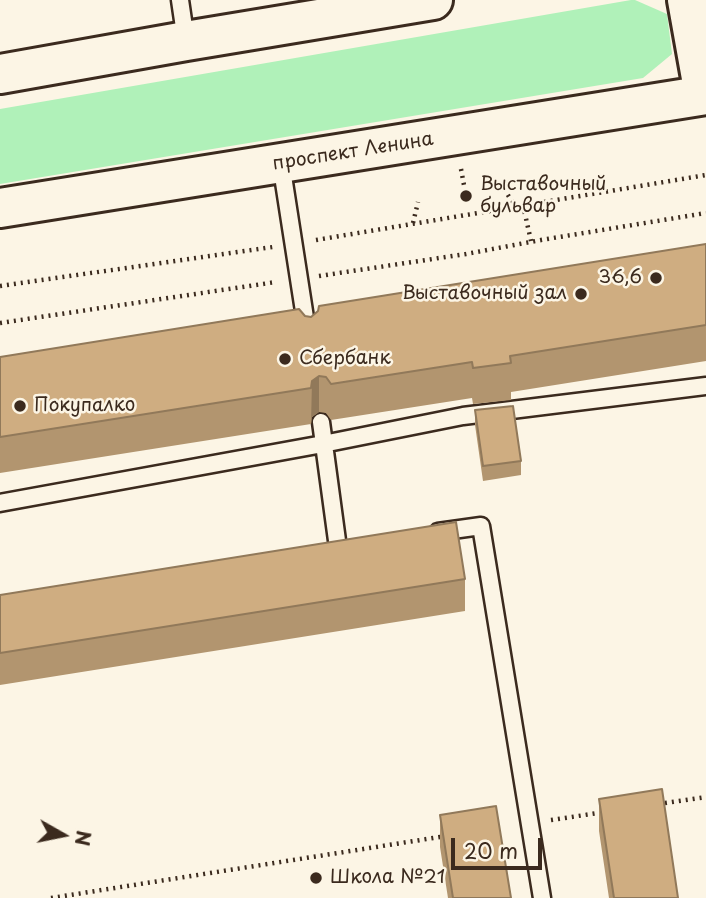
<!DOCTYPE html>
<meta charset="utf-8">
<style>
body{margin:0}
#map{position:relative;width:706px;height:898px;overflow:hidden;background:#fcf5e5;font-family:"Playpen Sans",sans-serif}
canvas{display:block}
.north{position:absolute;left:28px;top:800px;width:70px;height:70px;-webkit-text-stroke:5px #fcf5e5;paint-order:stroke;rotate:99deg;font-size:19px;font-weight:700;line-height:28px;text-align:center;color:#3b2a1e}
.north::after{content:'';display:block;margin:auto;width:24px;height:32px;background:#3b2a1e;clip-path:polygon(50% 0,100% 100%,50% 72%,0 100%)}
.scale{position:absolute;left:451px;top:838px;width:91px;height:32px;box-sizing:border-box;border:4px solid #3b2a1e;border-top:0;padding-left:9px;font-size:21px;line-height:24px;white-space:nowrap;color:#3b2a1e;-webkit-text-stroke:5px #fcf5e5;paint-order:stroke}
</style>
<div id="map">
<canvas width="706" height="898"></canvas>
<div class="north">N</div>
<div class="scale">20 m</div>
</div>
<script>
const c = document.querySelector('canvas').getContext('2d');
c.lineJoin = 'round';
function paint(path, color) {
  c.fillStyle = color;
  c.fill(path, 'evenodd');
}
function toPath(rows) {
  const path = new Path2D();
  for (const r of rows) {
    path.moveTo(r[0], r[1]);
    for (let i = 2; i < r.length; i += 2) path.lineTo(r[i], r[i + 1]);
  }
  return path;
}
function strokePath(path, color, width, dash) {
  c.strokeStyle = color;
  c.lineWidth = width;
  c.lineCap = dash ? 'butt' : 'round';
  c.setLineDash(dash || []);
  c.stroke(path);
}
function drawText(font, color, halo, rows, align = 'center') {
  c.font = font + ' "Playpen Sans",sans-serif';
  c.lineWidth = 5;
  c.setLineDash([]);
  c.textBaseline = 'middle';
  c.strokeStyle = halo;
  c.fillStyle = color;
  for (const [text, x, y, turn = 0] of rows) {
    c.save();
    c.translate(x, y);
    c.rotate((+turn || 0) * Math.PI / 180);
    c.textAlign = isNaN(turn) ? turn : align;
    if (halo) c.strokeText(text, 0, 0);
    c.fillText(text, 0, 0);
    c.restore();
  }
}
paint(toPath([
 [631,0,635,0,667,14,672,54,643,78,0,184,0,109]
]), '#b0f1b9');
const lane = toPath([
 [180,0,186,41],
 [281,163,308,337],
 [321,422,338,548],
 [0,503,323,444,463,416,706,386],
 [438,532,481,526,542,898]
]);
const primary = toPath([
 [687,0,704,95],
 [0,74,186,41,433,0],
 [0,208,706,95]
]);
strokePath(lane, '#3b2a1e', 21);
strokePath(primary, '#3b2a1e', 44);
strokePath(toPath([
 [461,169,466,196],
 [504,189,515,206],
 [523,205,531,241],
 [413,223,418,202],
 [316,240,706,175],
 [319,276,466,254,541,240,706,213],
 [0,286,273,247],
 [0,323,276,282],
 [658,804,706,797],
 [551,820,605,812],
 [51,898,446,836]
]), '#3b2a1e', 4.5, [2, 5]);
strokePath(lane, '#fcf5e5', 16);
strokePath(primary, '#fcf5e5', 38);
paint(toPath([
 [706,244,706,361,511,392,511,400,473,404,472,398,331,420,326,413,319,412,312,417,311,424,0,473,0,357,305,316,311,317],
 [475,410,521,461,521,475,483,481,475,425],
 [465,579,465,611,0,685,0,595],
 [599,799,678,898,609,898,599,831],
 [440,815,511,898,448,898,440,847]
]), '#b2956f');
paint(toPath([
 [319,376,319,412,312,417,311,424,312,381]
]), '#91795a');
const building = toPath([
 [706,244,706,325,510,356,511,363,473,368,472,362,331,384,326,377,319,376,312,381,311,388,0,437,0,357,299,309,305,316,311,317,318,311,319,306,706,244],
 [513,406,521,461,483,466,475,410,513,406],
 [456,522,465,579,0,653,0,595,456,522],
 [662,789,678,898,614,898,599,799,662,789],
 [496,806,511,898,453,898,440,815,496,806]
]);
paint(building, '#cfad81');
strokePath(building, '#91795a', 2);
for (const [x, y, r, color] of [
 [466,196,7,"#3b2a1e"],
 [656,278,7,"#3b2a1e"],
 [581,294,7,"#3b2a1e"],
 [285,359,7,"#3b2a1e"],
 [20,406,7,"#3b2a1e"],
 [316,878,7,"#3b2a1e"]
]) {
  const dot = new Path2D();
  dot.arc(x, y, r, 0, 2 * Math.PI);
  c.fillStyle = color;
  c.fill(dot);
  strokePath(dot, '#fcf5e5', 2.5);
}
drawText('19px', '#3b2a1e', '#fcf5e5', [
 ["проспект Ленина",353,152,-9]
]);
drawText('19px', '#3b2a1e', '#fcf5e5', [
 ["Выставочный",480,185],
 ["бульвар",480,207],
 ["36,6",642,278,"right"],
 ["Выставочный зал",567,294,"right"],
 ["Сбербанк",299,359],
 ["Покупалко",34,406],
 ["Школа №21",330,878]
], 'left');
</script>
